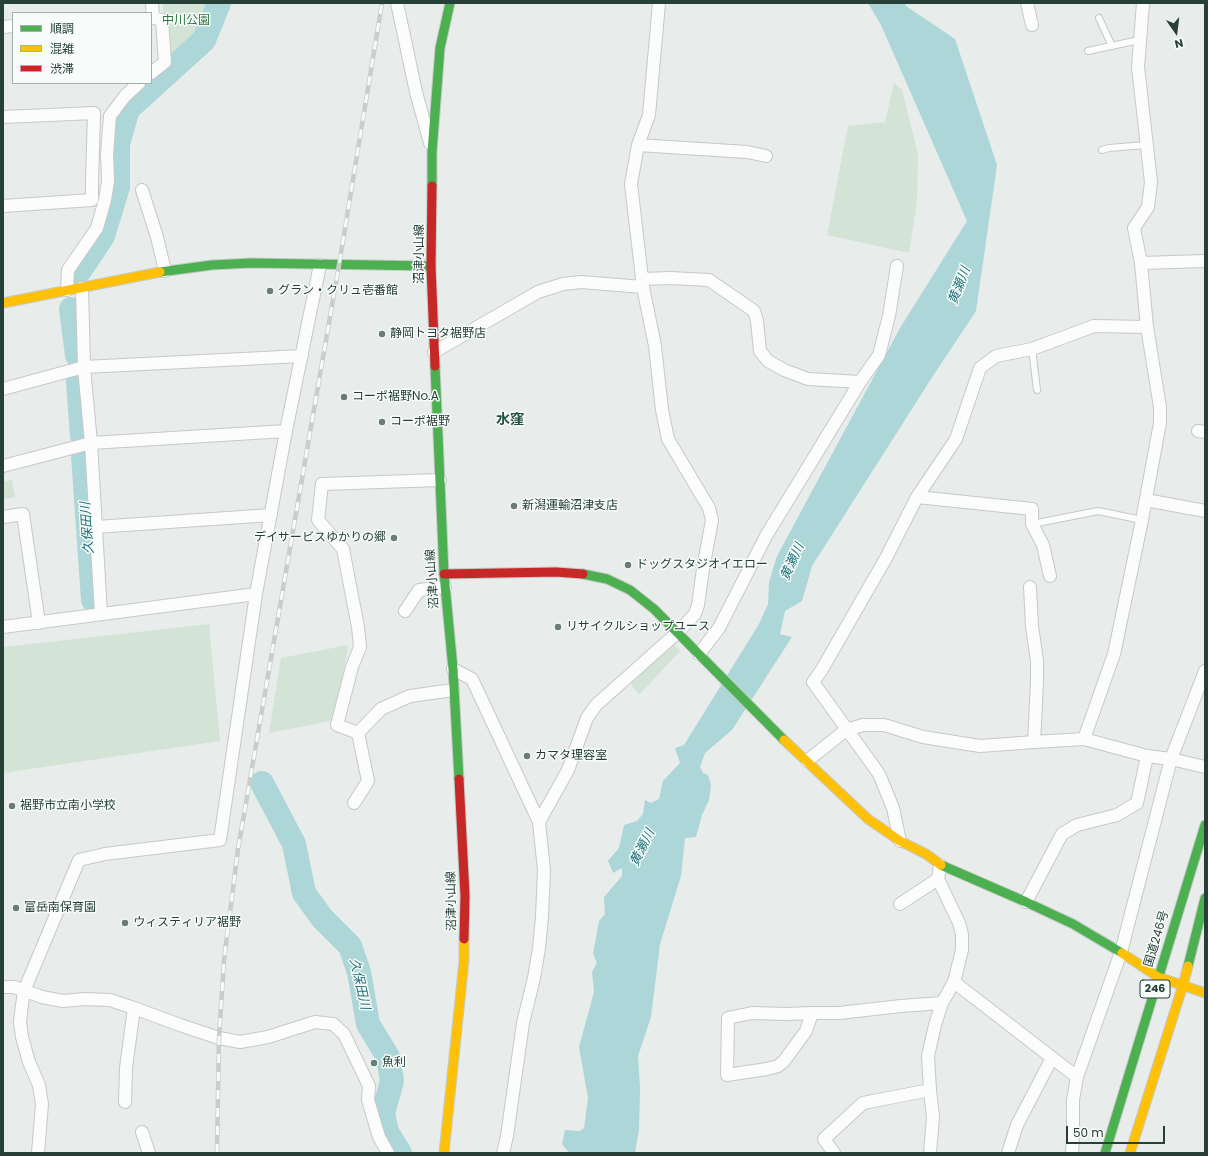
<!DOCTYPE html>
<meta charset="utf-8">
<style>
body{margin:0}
#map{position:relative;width:1208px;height:1156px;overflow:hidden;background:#e8ecea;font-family:Poppins,"Noto Sans JP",sans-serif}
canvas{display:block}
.frame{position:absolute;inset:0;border:4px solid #264037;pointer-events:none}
.legend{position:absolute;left:12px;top:12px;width:140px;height:72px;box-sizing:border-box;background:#f7fbf9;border:1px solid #a3b0ab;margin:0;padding:5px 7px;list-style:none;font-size:12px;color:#264037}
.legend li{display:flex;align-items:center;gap:8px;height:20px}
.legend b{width:20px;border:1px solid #a3b0ab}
.north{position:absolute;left:1156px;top:12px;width:40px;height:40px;-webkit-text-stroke:3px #f7fbf9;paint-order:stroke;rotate:166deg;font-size:11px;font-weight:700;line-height:16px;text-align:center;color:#264037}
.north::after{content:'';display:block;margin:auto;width:14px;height:18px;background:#264037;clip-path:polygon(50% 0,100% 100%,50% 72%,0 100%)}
.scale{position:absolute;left:1066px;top:1126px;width:99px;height:18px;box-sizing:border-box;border:2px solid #264037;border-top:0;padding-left:5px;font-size:12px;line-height:14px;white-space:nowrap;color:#264037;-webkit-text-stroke:3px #f7fbf9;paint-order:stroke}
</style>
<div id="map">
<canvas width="1208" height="1156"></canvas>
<div class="frame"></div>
<ul class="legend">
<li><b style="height:5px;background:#4caf50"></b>順調</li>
<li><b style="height:5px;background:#ffc107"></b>混雑</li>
<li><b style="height:5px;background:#c62828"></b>渋滞</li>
</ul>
<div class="north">N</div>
<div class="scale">50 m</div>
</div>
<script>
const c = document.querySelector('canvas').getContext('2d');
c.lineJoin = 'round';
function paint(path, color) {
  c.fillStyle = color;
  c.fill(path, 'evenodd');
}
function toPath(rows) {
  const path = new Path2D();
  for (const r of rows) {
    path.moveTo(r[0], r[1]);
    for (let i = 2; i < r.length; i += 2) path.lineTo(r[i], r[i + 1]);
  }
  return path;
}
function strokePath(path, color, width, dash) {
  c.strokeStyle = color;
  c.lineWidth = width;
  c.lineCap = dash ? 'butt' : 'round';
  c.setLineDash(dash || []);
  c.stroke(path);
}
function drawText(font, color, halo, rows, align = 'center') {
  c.font = font + ' Poppins,"Noto Sans JP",sans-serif';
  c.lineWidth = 3;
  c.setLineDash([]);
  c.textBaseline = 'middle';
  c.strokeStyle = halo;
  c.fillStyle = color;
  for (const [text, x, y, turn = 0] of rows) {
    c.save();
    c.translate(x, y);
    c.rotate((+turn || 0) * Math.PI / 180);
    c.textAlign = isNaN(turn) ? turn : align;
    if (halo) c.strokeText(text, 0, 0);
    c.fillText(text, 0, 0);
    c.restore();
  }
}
paint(toPath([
 [163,3,210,3,197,38,173,57,169,49,168,17,163,13],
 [894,83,902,90,918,154,917,201,909,253,827,235,848,126,885,122],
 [12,480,15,497,3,499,3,482],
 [209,624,220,741,3,773,3,647],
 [673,643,680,651,639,695,631,684],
 [348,645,335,720,269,733,281,658]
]), '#d3e4d6');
paint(toPath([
 [868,3,905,3,906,6,955,39,997,165,976,311,931,379,812,566,802,601,785,611,780,634,792,637,732,730,705,753,700,767,703,773,708,775,711,785,709,800,702,815,696,837,685,838,681,876,660,944,651,1017,638,1056,640,1088,639,1129,635,1153,569,1153,562,1144,565,1130,580,1131,584,1128,588,1098,579,1047,594,992,592,972,597,963,593,954,599,921,605,914,604,897,622,876,622,868,613,873,608,861,619,848,624,825,637,821,643,814,645,800,651,803,659,799,663,781,680,763,675,748,684,745,759,624,768,604,769,582,777,556,900,328,967,221,881,25]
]), '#acd6d8');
strokePath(toPath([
 [79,272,103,236,118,187,118,144,128,109,204,40,219,3],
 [71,309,77,355],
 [78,381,82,436],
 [83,455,93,600],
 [262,783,294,844,304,893,322,918,350,946,359,972,368,1024,388,1057,392,1081,383,1113,387,1132,400,1153]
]), '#acd6d8', 24);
const lane = toPath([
 [1099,18,1112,46],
 [1088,51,1139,40],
 [1102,150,1109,148,1146,145],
 [1032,349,1037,390],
 [1032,524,1098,511,1142,520]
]);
const street = toPath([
 [397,3,416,92,430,143],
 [1027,3,1032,25],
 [151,18,153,18,152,3],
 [3,27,13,26],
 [151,73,165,62,162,20,153,18],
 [3,117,94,113,92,181,92,200,3,206],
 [638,145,747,152,766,156],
 [142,190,157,237,165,271],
 [1141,263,1205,261],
 [642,279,670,278,709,280,754,311,757,321,760,351,768,361,784,370,808,379,860,382],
 [82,288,84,367,91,443,101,614],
 [67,290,68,270,97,228,105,200,108,181,107,154,110,116,125,96,139,83],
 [434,352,538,292,563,284,581,282,643,287],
 [3,389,84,367,302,356],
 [1198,431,1205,432],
 [3,466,91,443,286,431],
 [917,497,1032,509,1032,524,1043,545,1050,576],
 [1146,500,1205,511],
 [3,517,23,514,39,623],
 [96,527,271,515],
 [1030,587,1032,626,1037,661,1037,682,1034,742],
 [405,611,419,590,445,587],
 [3,627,256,594],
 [699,654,719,628,766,536,860,382,879,355,889,316,897,266],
 [453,669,472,679,539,822,544,870,542,917,539,948,534,978,523,1023,507,1136,503,1153],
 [358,733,337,725,352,667,360,647,358,627,343,549,318,520,322,484,440,480],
 [1084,739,1114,654,1142,520,1160,423,1160,407,1147,327,1141,263,1134,228,1148,207,1151,182,1138,67,1143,3],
 [807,761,846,730,863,725,884,725,923,737,980,746,1034,742,1084,739,1147,756,1171,759,1205,767],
 [354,803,368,781,358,733,381,709,410,696,453,690],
 [539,822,568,770,587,718,596,705,677,633,695,614,698,605,703,569,712,520,709,508,668,439,662,410,655,346,643,287,631,184,638,145,649,115,659,3],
 [900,841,893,808,879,774,813,682,821,671,886,558,917,497,956,439,980,368,996,356,1032,349,1094,326,1147,327],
 [1026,902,1062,834,1077,825,1117,815,1137,803,1147,756],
 [900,904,938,879],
 [954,982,1077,1077],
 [3,987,14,987,42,997,63,1001,85,999,110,1000,134,1008,180,1025,219,1038,240,1042,268,1037,315,1022,333,1024,344,1034,369,1086,368,1100,379,1137,388,1153],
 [812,1013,806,1031,784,1061,778,1066,767,1069,727,1075,728,1018,752,1013,786,1014,812,1013,839,1013,901,1006,942,1003],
 [125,1102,126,1068,134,1008],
 [142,1132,149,1153],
 [38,1153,42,1104,39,1085,29,1062,22,1037,20,1022,22,1005,24,991,79,860,105,854,220,840,256,594,286,431,320,265],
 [834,1153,824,1139,863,1103,930,1090],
 [930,1153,933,1117,930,1090,928,1056,935,1025,942,1003,954,982,962,950,962,934,959,923,938,879,940,865],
 [1008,1153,1017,1125,1052,1058],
 [1072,1153,1073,1137,1073,1100,1077,1077,1121,952,1171,759,1205,671]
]);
const fast = toPath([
 [432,186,432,152,440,48,450,3],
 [160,272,212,265,251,263,431,266],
 [435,366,444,574,453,669,459,779],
 [583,574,607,579,630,590,654,609,784,740],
 [941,865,1026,902,1073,924,1122,953],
 [1188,966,1205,898],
 [1105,1153,1205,825]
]);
const slow = toPath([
 [3,303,160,272],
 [784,740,868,819,900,841,926,854,941,865],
 [1122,953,1158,977,1205,993],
 [444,1153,464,961,464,939],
 [1130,1153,1183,985,1188,966]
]);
const jam = toPath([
 [432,186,431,266,435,366],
 [444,574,556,572,583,574],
 [459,779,465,896,464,939]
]);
strokePath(lane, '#c5c9c7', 8);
strokePath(street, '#c5c9c7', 14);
strokePath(fast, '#c4cac7', 11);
strokePath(slow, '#c4cac7', 11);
strokePath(jam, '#c4cac7', 11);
strokePath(lane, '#fcfcfc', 6);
strokePath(street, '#fcfcfc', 12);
strokePath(fast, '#4caf50', 9);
strokePath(slow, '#ffc107', 9);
strokePath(jam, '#c62828', 9);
const rail = toPath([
 [217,1153,219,1038,224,960,238,849,339,265,382,3]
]);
strokePath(rail, '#c9cdcb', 4.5);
strokePath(rail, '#f7fbf9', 3, [9]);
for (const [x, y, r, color] of [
 [270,291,4,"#6a7c76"],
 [382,334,4,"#6a7c76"],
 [344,397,4,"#6a7c76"],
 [382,422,4,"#6a7c76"],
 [514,506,4,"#6a7c76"],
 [394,538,4,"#6a7c76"],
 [628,565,4,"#6a7c76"],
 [558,627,4,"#6a7c76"],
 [527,756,4,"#6a7c76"],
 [12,806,4,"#6a7c76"],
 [16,908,4,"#6a7c76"],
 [125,923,4,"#6a7c76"],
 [374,1063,4,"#6a7c76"]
]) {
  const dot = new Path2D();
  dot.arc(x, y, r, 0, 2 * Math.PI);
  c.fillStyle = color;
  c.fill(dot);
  strokePath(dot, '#f7fbf9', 1.5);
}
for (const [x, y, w] of [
 [1155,989,30]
]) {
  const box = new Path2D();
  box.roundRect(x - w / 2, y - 9, w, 18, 3);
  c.fillStyle = '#f7fbf9';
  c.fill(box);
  strokePath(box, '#264037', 1);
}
drawText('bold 11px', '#264037', null, [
 ["246",1155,989]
]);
drawText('12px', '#317646', '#f7fbf9', [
 ["中川公園",186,21]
]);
drawText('12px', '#264037', '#f7fbf9', [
 ["沼津小山線",420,254,-90],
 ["沼津小山線",433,579,-94],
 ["沼津小山線",452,901,-91],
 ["国道246号",1157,939,-73]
]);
drawText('12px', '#264037', '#f7fbf9', [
 ["グラン・クリュ壱番館",278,291],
 ["静岡トヨタ裾野店",390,334],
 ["コーポ裾野No.A",352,397],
 ["コーポ裾野",390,422],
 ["新潟運輸沼津支店",522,506],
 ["デイサービスゆかりの郷",386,538,"right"],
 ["ドッグスタジオイエロー",636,565],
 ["リサイクルショップユース",566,627],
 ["カマタ理容室",535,756],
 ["裾野市立南小学校",20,806],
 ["富岳南保育園",24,908],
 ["ウィスティリア裾野",133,923],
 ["魚利",382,1063]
], 'left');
drawText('italic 13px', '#21737a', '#f7fbf9', [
 ["黄瀬川",960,286,-69],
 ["久保田川",88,528,-94],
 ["黄瀬川",793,562,-66],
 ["黄瀬川",643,848,-64],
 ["久保田川",359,984,77]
]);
drawText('bold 14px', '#225242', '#f7fbf9', [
 ["水窪",510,420]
]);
</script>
